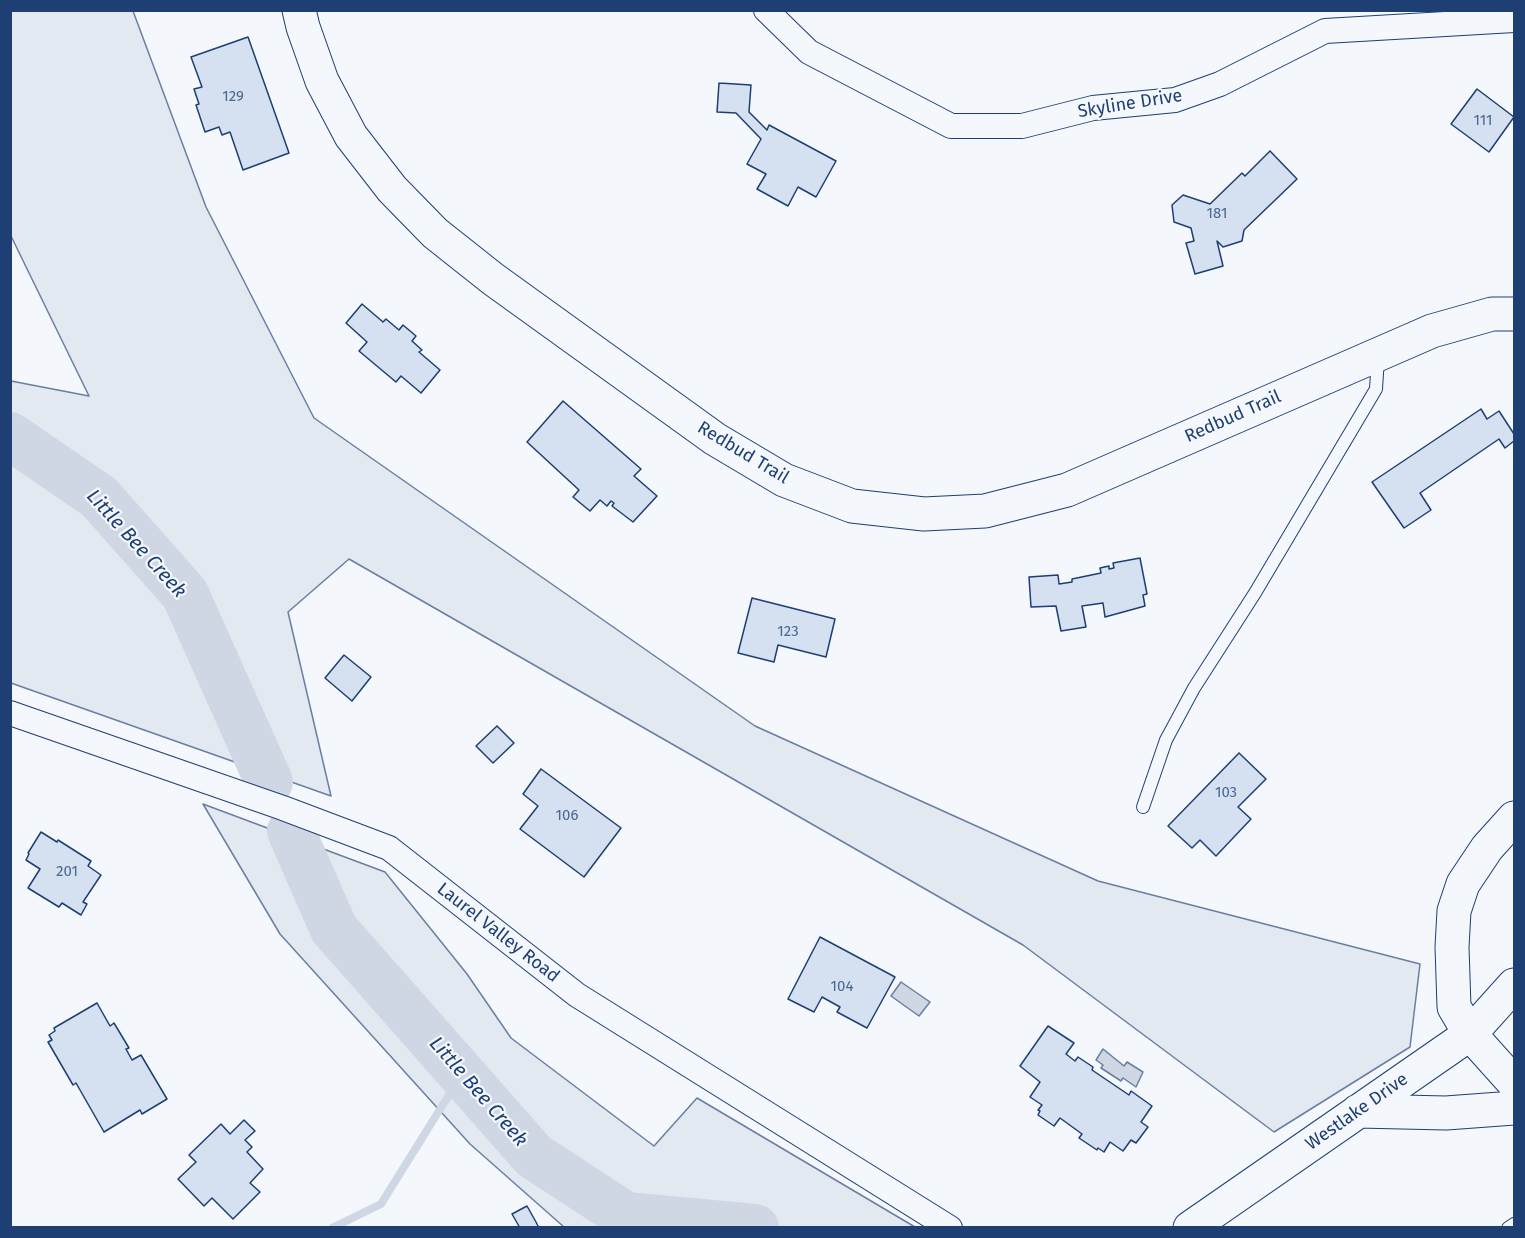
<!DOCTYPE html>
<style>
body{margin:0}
#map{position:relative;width:1525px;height:1238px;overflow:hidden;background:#f4f7fb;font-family:"Fira Sans",sans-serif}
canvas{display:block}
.frame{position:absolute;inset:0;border:12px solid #1d3f73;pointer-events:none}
</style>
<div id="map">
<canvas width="1525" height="1238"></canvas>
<div class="frame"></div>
</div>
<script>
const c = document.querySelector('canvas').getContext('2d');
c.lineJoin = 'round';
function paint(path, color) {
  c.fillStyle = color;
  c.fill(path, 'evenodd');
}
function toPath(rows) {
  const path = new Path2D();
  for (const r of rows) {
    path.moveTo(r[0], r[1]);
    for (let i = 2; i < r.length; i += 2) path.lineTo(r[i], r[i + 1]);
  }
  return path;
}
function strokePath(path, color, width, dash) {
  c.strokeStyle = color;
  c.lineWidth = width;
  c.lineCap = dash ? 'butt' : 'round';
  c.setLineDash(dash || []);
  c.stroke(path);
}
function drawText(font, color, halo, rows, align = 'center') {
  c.font = font + ' "Fira Sans",sans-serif';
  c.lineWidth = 4.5;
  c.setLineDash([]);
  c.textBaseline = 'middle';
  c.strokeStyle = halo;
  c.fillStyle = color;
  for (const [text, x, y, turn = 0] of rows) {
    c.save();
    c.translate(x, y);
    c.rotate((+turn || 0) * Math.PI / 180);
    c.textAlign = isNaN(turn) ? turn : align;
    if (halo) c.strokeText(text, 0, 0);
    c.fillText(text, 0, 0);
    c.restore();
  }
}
const green = toPath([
 [11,10,133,11,206,207,314,418,755,726,1098,881,1420,964,1410,1047,1274,1132,1023,945,349,559,288,612,331,796,11,683,11,381,89,396,11,236,11,10],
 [203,804,385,872,467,974,511,1038,654,1146,697,1098,915,1227,564,1227,470,1144,280,934,203,804]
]);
paint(green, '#e3e9f0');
strokePath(green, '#687fa3', 1.5);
const water = toPath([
 [901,982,930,1002,919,1016,891,996,901,982],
 [1103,1049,1124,1066,1127,1062,1143,1072,1136,1087,1123,1078,1121,1081,1101,1068,1103,1065,1096,1060,1103,1049]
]);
paint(water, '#cfd7e4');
strokePath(water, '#687fa3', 1.5);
strokePath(toPath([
 [332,1228,381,1204,462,1074]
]), '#cfd7e4', 8);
strokePath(toPath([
 [10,436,99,497,185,594,269,782],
 [291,831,334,929,534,1156,626,1216,755,1228]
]), '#cfd7e4', 48);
const building = toPath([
 [248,37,289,153,243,170,230,132,222,135,219,127,205,132,196,105,199,104,194,89,202,87,191,57,248,37],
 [719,83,751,85,749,112,767,130,769,125,836,161,816,197,798,187,788,206,757,189,766,174,747,164,761,139,736,113,717,112,719,83],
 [1477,89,1514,117,1489,152,1451,124,1477,89],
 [1270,151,1297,179,1244,230,1242,241,1223,247,1217,241,1223,266,1195,274,1186,243,1194,241,1191,228,1174,222,1172,205,1183,195,1210,204,1242,173,1245,176,1270,151],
 [362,304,383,322,386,319,399,330,403,325,416,336,412,341,422,350,419,352,440,370,421,393,401,376,396,382,359,351,367,342,346,323,362,304],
 [563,401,641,469,634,476,657,496,633,522,612,506,614,503,611,501,607,506,600,500,590,511,573,497,579,490,527,442,563,401],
 [1481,409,1487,419,1499,411,1514,434,1514,441,1505,448,1499,439,1420,493,1431,510,1404,528,1372,482,1481,409],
 [1140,558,1147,594,1143,595,1145,606,1105,617,1103,603,1082,606,1086,627,1061,631,1056,606,1031,607,1029,577,1058,575,1059,584,1072,582,1072,579,1101,573,1100,568,1109,566,1109,569,1114,568,1113,563,1140,558],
 [752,598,835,619,826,657,778,645,774,662,738,653,752,598],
 [344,655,371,677,352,701,325,678,344,655],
 [497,726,514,743,493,763,476,746,497,726],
 [1239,753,1266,779,1238,807,1251,819,1216,856,1200,840,1192,848,1168,826,1239,753],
 [541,769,621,828,584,877,520,829,538,806,523,794,541,769],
 [41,832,57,842,58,840,91,861,88,866,101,875,83,902,87,904,81,915,62,903,59,907,28,888,40,869,26,860,29,854,28,853,41,832],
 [820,937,895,977,867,1028,837,1012,840,1007,822,997,814,1012,788,999,820,937],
 [97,1003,110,1026,114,1023,129,1048,126,1049,132,1060,141,1055,167,1099,142,1114,140,1110,104,1132,76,1083,73,1085,48,1042,52,1040,49,1035,55,1031,54,1028,97,1003],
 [1048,1026,1074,1043,1066,1054,1075,1061,1078,1057,1093,1067,1092,1070,1129,1095,1131,1091,1152,1106,1141,1122,1148,1127,1136,1143,1131,1140,1123,1151,1110,1142,1104,1152,1098,1148,1097,1150,1079,1138,1082,1134,1060,1118,1054,1126,1038,1115,1040,1111,1038,1110,1042,1105,1030,1097,1040,1082,1020,1066,1048,1026],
 [244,1120,255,1131,245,1140,252,1147,247,1152,263,1169,250,1183,260,1192,233,1219,212,1198,204,1206,178,1179,196,1162,189,1155,221,1124,230,1134,244,1120],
 [527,1206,536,1222,539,1228,520,1228,512,1214,527,1206]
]);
paint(building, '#d5e0f0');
strokePath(building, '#1d3f73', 1.5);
const lane = toPath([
 [1143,807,1166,740,1194,688,1255,593,1376,389,1378,358],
 [1508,1228,1514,1224]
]);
const street = toPath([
 [766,10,809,52,951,126,1022,126,1093,108,1175,100,1220,84,1325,31,1514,20],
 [10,713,283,808,389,848,577,995,950,1228]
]);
const secondary = toPath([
 [299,10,303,27,322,81,351,136,392,189,435,233,493,279,715,439,784,480,852,506,924,514,985,511,1067,490,1432,331,1492,314,1514,314],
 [1514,818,1487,848,1463,884,1454,911,1452,947,1454,1007,1470,1034,1514,1083],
 [1358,1111,1446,1113,1514,1108],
 [1190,1228,1470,1034,1514,985]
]);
strokePath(lane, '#1d3f73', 14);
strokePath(street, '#1d3f73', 26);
strokePath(secondary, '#1d3f73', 35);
strokePath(lane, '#f4f7fb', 12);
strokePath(street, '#f4f7fb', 24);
strokePath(secondary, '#f4f7fb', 33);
drawText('15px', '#4b6792', null, [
 ["129",233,97],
 ["111",1483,121],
 ["181",1217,214],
 ["123",788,632],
 ["103",1226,793],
 ["106",567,816],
 ["201",67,872],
 ["104",842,987]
]);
drawText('18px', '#1d3f73', '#f4f7fb', [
 ["Skyline Drive",1130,104,-9],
 ["Redbud Trail",1233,417,-24],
 ["Redbud Trail",743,453,31],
 ["Laurel Valley Road",498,933,38],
 ["Westlake Drive",1357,1112,-35]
]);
drawText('italic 20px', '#1d3f73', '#f4f7fb', [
 ["Little Bee Creek",136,544,48],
 ["Little Bee Creek",478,1092,49]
]);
</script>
